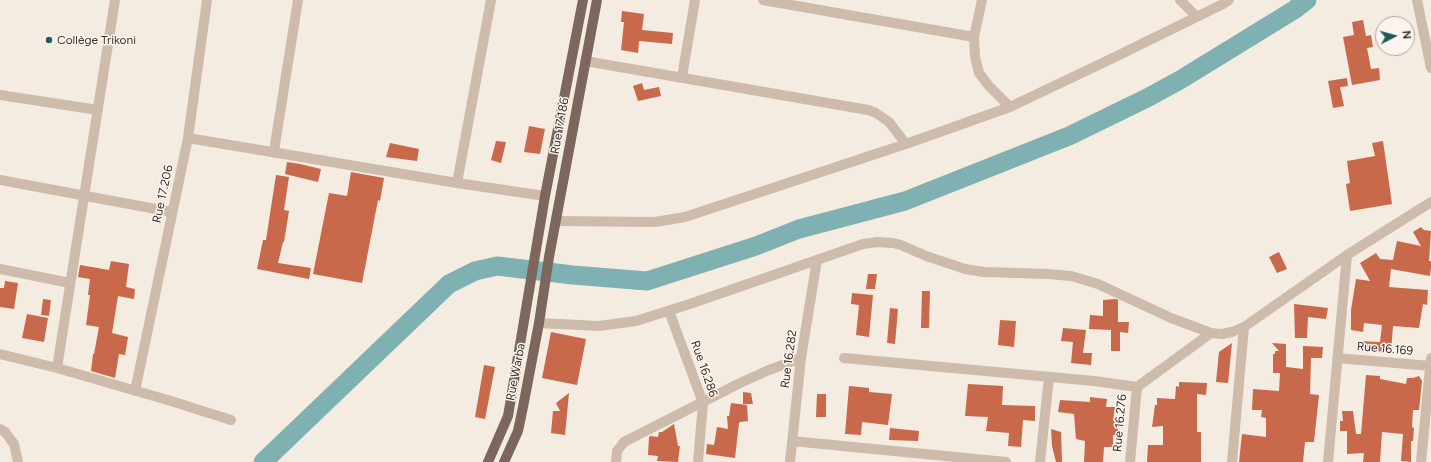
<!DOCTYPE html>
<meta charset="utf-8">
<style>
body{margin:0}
#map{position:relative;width:1431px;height:462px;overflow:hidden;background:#f4ebe1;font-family:Figtree,sans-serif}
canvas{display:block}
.north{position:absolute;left:1375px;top:16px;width:40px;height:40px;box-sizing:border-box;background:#fbf5ee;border:1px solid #aea6a0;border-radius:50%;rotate:84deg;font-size:11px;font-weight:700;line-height:16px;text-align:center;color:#3b302b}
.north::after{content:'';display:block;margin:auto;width:14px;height:18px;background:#1f5a5e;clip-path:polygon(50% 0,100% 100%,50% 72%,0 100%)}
</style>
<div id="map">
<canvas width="1431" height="462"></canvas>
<div class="north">N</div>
</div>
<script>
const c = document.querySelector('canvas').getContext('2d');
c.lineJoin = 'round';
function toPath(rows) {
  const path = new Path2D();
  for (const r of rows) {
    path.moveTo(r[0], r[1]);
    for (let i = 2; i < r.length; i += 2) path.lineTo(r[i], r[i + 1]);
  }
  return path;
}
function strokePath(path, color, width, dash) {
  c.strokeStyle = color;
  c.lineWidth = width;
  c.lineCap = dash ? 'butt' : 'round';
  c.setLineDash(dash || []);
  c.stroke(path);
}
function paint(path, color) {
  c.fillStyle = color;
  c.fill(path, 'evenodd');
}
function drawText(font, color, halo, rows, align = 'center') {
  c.font = font + ' Figtree,sans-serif';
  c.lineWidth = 3;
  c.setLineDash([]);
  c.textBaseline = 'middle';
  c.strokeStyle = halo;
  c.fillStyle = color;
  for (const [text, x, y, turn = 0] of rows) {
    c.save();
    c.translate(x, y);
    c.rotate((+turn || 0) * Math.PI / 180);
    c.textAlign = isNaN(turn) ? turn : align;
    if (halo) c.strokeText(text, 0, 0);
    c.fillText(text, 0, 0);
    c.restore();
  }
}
strokePath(toPath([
 [263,462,449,284,475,271,497,266,573,275,647,281,756,246,799,229,905,201,1069,136,1147,98,1180,80,1294,10,1307,0]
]), '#7fb0b2', 19);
paint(toPath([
 [622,11,644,14,642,30,673,33,672,44,639,41,638,53,621,50,624,22,621,22],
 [1363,20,1366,36,1371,35,1373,47,1367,48,1371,69,1379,68,1380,80,1352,85,1343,37,1354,35,1352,22],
 [1347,78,1348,86,1340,87,1344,106,1333,108,1328,81],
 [642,83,644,90,659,87,661,96,638,101,633,86],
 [529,126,545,129,540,154,524,152],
 [496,141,506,142,501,163,491,160],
 [1383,141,1392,204,1350,211,1346,184,1350,183,1347,161,1375,156,1372,143],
 [390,143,419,149,417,161,386,157],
 [287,162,300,164,321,169,318,182,285,174],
 [351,172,384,178,380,201,378,200,362,283,313,274,329,193,347,196],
 [276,175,289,177,284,210,289,211,284,242,283,242,278,263,311,268,309,279,257,269,263,240,266,240],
 [1421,227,1424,230,1431,231,1429,261,1431,261,1431,267,1430,276,1391,269,1389,287,1428,290,1427,305,1423,304,1419,328,1393,326,1391,352,1358,350,1358,341,1380,342,1382,325,1364,323,1363,332,1351,330,1351,310,1356,279,1370,281,1360,263,1376,253,1380,259,1393,260,1397,241,1421,246,1413,232],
 [1279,252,1287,269,1277,273,1269,257],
 [111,261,129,264,126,287,135,289,134,299,118,296,112,333,128,337,125,355,119,354,115,378,91,371,93,354,94,354,99,327,86,325,90,295,88,295,90,279,78,277,80,265,109,270],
 [868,274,877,274,875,289,866,289],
 [5,281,18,283,14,309,0,307,0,288,4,288],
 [922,291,930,291,929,328,921,328],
 [852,293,873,295,869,337,856,335,859,305,851,304],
 [43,299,51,300,49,316,41,315],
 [1116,299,1118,300,1118,322,1129,322,1128,333,1120,332,1120,351,1111,351,1111,330,1089,329,1090,315,1103,316,1103,300],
 [1294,304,1328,308,1326,319,1308,317,1307,338,1295,338],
 [890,308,898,309,895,344,887,343],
 [27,314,48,318,44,342,22,338],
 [1000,320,1016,321,1014,347,998,345],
 [1063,328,1086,330,1083,353,1092,353,1091,365,1071,363,1073,342,1061,341],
 [551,332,586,339,577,385,542,378],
 [1232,343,1228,383,1216,382,1219,352],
 [1272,343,1286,344,1286,367,1303,369,1303,346,1323,347,1322,358,1311,358,1310,394,1319,395,1314,442,1305,442,1303,462,1239,462,1242,434,1266,437,1266,418,1261,417,1262,410,1252,410,1253,389,1279,391,1280,373,1273,373,1273,354,1275,354,1275,351,1279,351],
 [484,365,495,367,485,419,475,417],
 [1366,375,1380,376,1380,379,1406,384,1407,378,1413,378,1419,376,1422,381,1419,410,1413,410,1412,427,1414,428,1413,441,1411,441,1411,462,1401,461,1403,434,1382,432,1380,462,1363,462,1364,453,1347,454,1347,431,1340,431,1340,421,1343,421,1342,411,1353,411,1356,434,1361,434],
 [1179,382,1207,383,1206,395,1197,394,1197,432,1201,432,1201,462,1147,462,1148,445,1163,445,1163,426,1152,427,1155,405,1157,405,1157,398,1175,399,1176,386,1179,387],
 [968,384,1003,386,1002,405,1035,406,1035,421,1023,420,1021,447,1008,446,1009,433,986,431,988,417,965,416],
 [849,386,869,388,869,392,892,394,888,425,862,422,861,435,845,434],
 [743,392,751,393,753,404,743,404],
 [569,393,565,435,551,433,553,411,560,411,556,403],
 [817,394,826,394,826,417,816,417],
 [1090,397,1107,399,1106,407,1115,407,1113,421,1118,421,1118,435,1113,435,1113,447,1104,447,1103,462,1084,462,1085,441,1076,439,1074,414,1058,412,1060,400,1090,402],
 [731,403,747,405,748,421,740,422,739,423,735,458,706,454,707,444,714,445,717,427,728,429,727,416,729,416],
 [674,424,678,446,680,446,678,462,657,461,658,456,648,455,649,437,651,436,658,437,659,432,662,432],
 [890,428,919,431,918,441,889,440],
 [1051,429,1061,432,1062,462,1056,462,1052,446]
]), '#c8694b');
strokePath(toPath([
 [763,0,974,37],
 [982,0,974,37,975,57,979,73,989,86,1010,107],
 [1180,0,1197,17],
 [1417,0,1431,68],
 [585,61,868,110,876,113,889,122,906,144],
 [682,77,695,0],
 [0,95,98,110],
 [188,138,457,183,545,196],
 [274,151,298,0],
 [0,180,172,212],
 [457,183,491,0],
 [556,221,655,222,685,217,906,144,1010,107,1115,57,1223,4,1229,0],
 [0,269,70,283],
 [669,311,703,403,698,462],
 [539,323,599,326,636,321,690,304,837,253,863,244,877,242,893,243,901,245,926,256,965,269,984,272,1048,274,1071,276,1098,284,1171,318,1211,333],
 [0,354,57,368,171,401,231,420],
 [844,358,1094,381,1137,387,1211,333,1222,334,1232,332,1244,327,1347,255,1431,202],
 [1337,358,1431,366],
 [57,368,115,0],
 [135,391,188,138,207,0],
 [0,429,5,432,14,444,18,462],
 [792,441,1006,462],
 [616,462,617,451,624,442,740,383,769,370,801,358],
 [790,462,801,358,817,260],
 [1040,462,1049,377],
 [1130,462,1137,387],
 [1232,462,1244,327],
 [1328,462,1347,255],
 [1421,462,1431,358]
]), '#cdbbac', 10);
strokePath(toPath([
 [488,462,508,416,545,196,583,0],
 [504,462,518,431,523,407,539,323,549,257,597,0]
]), '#7d675c', 10);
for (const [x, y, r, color] of [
 [49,40,4,"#1f5a5e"]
]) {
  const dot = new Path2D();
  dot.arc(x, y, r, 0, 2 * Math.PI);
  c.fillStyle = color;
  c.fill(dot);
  strokePath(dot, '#fbf5ee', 1.5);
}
drawText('12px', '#3b302b', '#fbf5ee', [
 ["Collège Trikoni",57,40]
], 'left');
drawText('12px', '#3b302b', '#fbf5ee', [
 ["Rue 17.186",560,126,-80],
 ["Rue 17.206",163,194,-78],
 ["Rue 16.169",1385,349,5],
 ["Rue 16.282",789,359,-82],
 ["Rue 16.286",704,369,71],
 ["Rue Warba",516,372,-79],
 ["Rue 16.276",1120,423,-85]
]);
</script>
